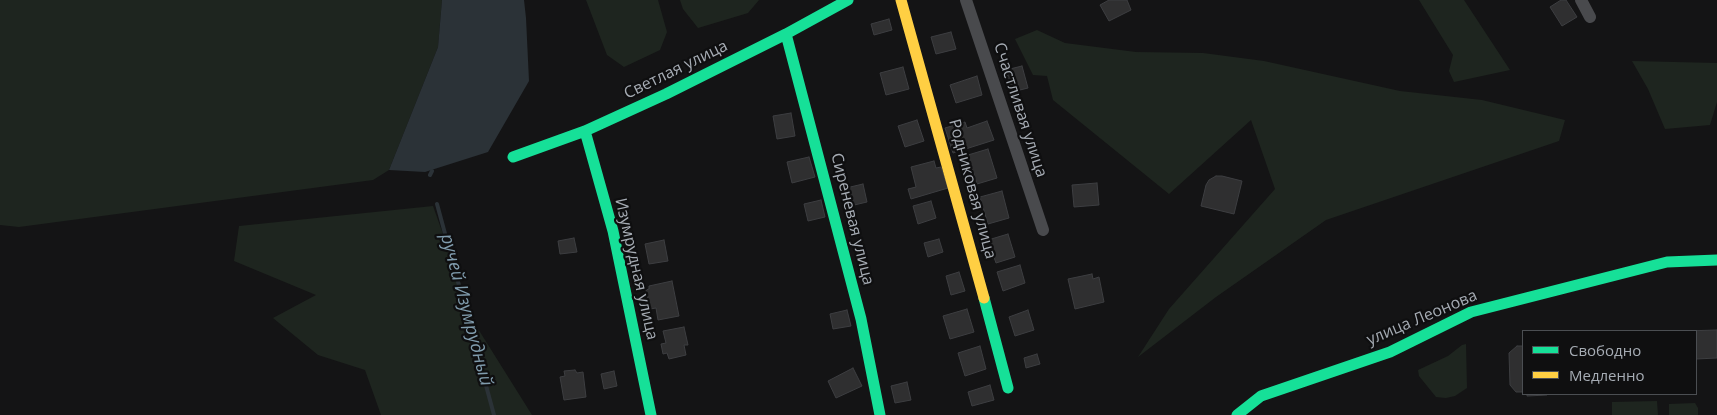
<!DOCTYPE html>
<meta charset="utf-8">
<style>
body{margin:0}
#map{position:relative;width:1717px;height:415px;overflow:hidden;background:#141415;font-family:"Open Sans",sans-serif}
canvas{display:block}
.legend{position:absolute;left:1522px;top:330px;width:175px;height:65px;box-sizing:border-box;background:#0f0f10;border:1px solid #4b4e52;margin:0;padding:6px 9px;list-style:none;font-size:15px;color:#a6acb4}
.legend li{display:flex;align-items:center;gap:10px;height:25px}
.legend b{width:25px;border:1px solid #4b4e52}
</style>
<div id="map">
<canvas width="1717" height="415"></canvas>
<ul class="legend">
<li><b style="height:6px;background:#16e098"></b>Свободно</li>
<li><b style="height:6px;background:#ffcf43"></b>Медленно</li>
</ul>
</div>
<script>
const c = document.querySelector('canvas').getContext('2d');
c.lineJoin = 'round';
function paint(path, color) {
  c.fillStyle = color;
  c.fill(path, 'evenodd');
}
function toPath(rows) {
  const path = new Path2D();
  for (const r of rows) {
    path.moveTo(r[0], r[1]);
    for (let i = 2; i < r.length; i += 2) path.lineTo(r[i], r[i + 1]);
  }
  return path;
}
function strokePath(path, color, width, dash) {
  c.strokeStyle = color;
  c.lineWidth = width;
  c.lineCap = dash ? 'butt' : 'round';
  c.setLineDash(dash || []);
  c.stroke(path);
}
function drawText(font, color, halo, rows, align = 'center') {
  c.font = font + ' "Open Sans",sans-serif';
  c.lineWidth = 4.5;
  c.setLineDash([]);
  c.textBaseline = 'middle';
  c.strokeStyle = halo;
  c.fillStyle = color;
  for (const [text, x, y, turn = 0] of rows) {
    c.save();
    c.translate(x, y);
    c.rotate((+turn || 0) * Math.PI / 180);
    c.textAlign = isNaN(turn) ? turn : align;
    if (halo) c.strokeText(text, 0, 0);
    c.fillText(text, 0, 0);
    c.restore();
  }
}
paint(toPath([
 [0,0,442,0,438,47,389,170,373,180,19,227,0,225],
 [586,0,658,0,667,32,660,50,624,67,607,55],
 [680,0,759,0,748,13,698,28,683,9],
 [1419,0,1464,0,1510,70,1454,82,1449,71,1453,55],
 [1037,30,1065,43,1136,52,1203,53,1264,61,1400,91,1482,100,1565,120,1559,141,1326,220,1216,297,1138,357,1169,309,1275,189,1251,120,1169,194,1053,100,1047,76,1033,75,1015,39],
 [1632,61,1717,63,1717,102,1710,125,1665,129,1648,89],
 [433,206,475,324,532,415,381,415,365,370,318,355,273,318,316,295,234,261,239,226],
 [1466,344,1467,388,1455,396,1446,398,1436,397,1419,376,1418,370,1448,356,1462,345],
 [1657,401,1658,415,1612,415,1612,402],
 [1695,403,1698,408,1698,415,1669,415,1669,404]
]), '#1e251f');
paint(toPath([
 [442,0,524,0,526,18,529,81,488,152,425,172,389,170,438,47]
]), '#2b3237');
strokePath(toPath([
 [430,175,432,171],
 [437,204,494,415]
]), '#2b3237', 4);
const building = toPath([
 [1109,0,1127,0,1131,10,1109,21,1100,5,1109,0],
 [1561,0,1566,0,1577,17,1562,26,1550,7,1561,0],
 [889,19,892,30,874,35,871,24,889,19],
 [951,32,956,49,936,54,931,37,951,32],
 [1022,66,1028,88,1012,92,1006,70,1022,66],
 [903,67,909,89,886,95,880,73,903,67],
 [977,76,982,95,956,103,950,85,977,76],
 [791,113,795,136,777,139,773,116,791,113],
 [917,120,924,141,905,147,898,126,917,120],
 [987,121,994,140,953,153,945,128,965,122,967,128,987,121],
 [988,149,997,178,977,184,968,155,988,149],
 [809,157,815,177,792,183,787,162,809,157],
 [934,161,936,168,941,167,948,188,911,199,908,189,916,187,911,167,934,161],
 [1216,176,1222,176,1242,181,1234,214,1201,206,1206,185,1209,180,1216,176],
 [1097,183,1099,205,1074,207,1072,185,1097,183],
 [863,184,867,202,850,206,846,188,863,184],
 [1002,191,1009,218,988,224,980,197,1002,191],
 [821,200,825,217,808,221,804,204,821,200],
 [931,201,936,218,918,224,913,206,931,201],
 [1008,234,1015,257,996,263,988,240,1008,234],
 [574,238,577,252,560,254,558,241,574,238],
 [939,239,943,252,928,257,924,243,939,239],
 [664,240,668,261,649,264,645,244,664,240],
 [1020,265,1025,283,1003,291,997,272,1020,265],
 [959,272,965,291,951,295,946,276,959,272],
 [1092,274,1093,279,1099,277,1104,302,1075,309,1068,279,1092,274],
 [672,281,679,316,658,320,656,308,650,309,646,290,649,289,649,286,672,281],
 [967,309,974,332,950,339,943,316,967,309],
 [847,310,851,326,833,329,830,314,847,310],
 [1028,310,1034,330,1015,336,1009,317,1028,310],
 [684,327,688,345,684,345,686,355,669,359,667,353,663,354,661,344,666,343,663,331,684,327],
 [1717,330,1717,358,1696,359,1696,331,1685,331,1717,330],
 [980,346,986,369,965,376,958,353,980,346],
 [1517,346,1523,346,1523,392,1516,392,1510,385,1509,353,1517,346],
 [1037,354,1040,364,1026,368,1024,358,1037,354],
 [853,368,862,386,836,398,828,381,853,368],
 [575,370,577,373,583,372,586,397,564,400,560,377,565,376,564,371,575,370],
 [614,371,617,386,604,389,601,374,614,371],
 [907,382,911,400,895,403,891,386,907,382],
 [990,385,994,400,972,406,968,392,990,385],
 [1527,394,1546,394,1547,395,1527,396,1527,394]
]);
paint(building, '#2f2f30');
strokePath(building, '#3d3e41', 1);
strokePath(toPath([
 [966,0,1043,230],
 [1581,0,1590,17]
]), '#494a4d', 12);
strokePath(toPath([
 [786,34,861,319,880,415],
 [585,131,613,231,651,415],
 [513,157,585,131,666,94,786,34,848,0],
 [984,298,1008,388],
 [1237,415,1261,396,1390,352,1471,312,1667,262,1717,260]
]), '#16e098', 11);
strokePath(toPath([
 [901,0,984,298]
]), '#ffcf43', 11);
drawText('16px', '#a6acb4', '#0f0f10', [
 ["Светлая улица",676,70,-26],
 ["Счастливая улица",1020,110,72],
 ["Родниковая улица",972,189,75],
 ["Сиреневая улица",852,219,76],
 ["Изумрудная улица",636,269,77],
 ["улица Леонова",1422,318,-23]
]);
drawText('italic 18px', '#809cad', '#0f0f10', [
 ["ручей Изумрудный",466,310,75]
]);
</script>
